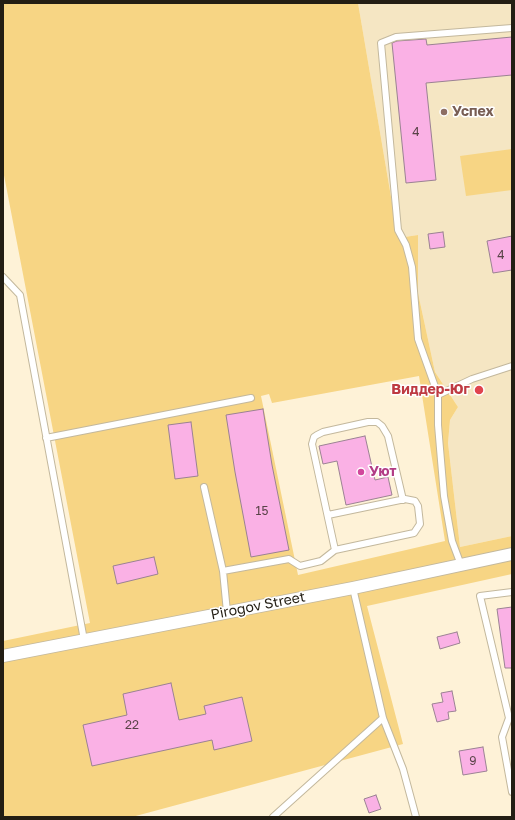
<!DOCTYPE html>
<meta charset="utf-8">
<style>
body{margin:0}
#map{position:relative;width:515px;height:820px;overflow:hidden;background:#fef2d7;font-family:"Golos Text",sans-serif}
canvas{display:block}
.frame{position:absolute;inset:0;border:4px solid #231e14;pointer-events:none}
</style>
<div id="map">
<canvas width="515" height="820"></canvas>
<div class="frame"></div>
</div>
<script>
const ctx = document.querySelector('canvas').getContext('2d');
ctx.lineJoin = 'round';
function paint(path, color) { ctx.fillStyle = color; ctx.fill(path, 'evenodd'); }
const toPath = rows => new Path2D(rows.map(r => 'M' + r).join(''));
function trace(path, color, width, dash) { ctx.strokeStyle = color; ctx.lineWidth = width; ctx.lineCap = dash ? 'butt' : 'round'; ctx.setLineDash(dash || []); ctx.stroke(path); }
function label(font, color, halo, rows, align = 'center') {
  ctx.font = font + ' "Golos Text",sans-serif'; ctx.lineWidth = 3; ctx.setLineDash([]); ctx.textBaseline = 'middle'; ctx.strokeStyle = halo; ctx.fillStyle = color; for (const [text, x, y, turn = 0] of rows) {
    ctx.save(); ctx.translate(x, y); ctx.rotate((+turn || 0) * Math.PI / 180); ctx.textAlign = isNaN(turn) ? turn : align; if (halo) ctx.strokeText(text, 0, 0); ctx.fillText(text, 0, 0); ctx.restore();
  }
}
paint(toPath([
 [358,3,512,3,512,536,460,547,448,443,450,420,458,407,435,372,418,293,418,235,398,238]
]), '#f5e6c3');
paint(toPath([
 [3,3,358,3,398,238,418,235,418,293,435,372,458,407,450,420,448,443,460,547,512,536,512,574,367,606,403,744,132,817,3,817,3,641,90,623,3,170],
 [419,376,445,541,298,575,261,396,269,394,272,403],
 [512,149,512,190,466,196,460,156]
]), '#f7d584');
const building = toPath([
 [512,37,512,75,426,83,436,180,406,183,392,43,397,41,426,39,427,45,512,37],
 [443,232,445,247,430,249,428,234,443,232],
 [512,236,512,270,493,273,487,241,512,236],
 [263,409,272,465,289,550,251,557,235,472,226,415,263,409],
 [191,422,198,476,175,479,168,425,191,422],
 [365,436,375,480,388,477,392,495,346,505,337,461,323,464,319,446,365,436],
 [154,557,158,574,117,584,113,566,154,557],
 [512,607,512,668,505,668,497,609,512,607],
 [457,632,460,643,440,649,437,637,457,632],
 [171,683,179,720,206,714,204,706,242,697,252,741,214,750,212,740,92,766,83,725,127,715,123,694,171,683],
 [452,691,456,711,448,712,449,719,437,722,432,704,443,702,441,693,452,691],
 [483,747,487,771,463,775,459,751,483,747],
 [376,795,381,809,369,813,364,799,376,795]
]);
paint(building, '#fab1e5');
trace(building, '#9b8293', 1);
const lane = toPath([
 [3,277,20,295,84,640],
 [438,395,472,379,512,366],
 [46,438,251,398],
 [204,487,223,571,227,612],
 [335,550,312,444,314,437,317,435,323,432,368,422,377,422,382,426,388,436,403,500],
 [461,565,452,541,444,496,438,425,438,395,418,339,412,267,406,245,398,230,381,43,396,37,512,28],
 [223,571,289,559,300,566,321,561,335,550,414,533,420,524,418,506,415,501,405,499,328,515],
 [353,588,383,718,403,769,416,817],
 [512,592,480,596,509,718,502,737,512,792],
 [273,817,383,718]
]);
const street = toPath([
 [3,656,353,588,512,554]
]);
trace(lane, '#c3b89d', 8);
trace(street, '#c3b89d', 14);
trace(lane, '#fff', 6);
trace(street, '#fff', 12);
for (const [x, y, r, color] of [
 [444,112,4,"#8d6e63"],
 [479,390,5,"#e0444e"],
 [361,472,4,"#d1479c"]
]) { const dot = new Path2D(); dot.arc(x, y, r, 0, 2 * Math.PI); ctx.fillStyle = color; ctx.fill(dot); trace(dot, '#fff', 1.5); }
label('12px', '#594348', null, [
 ["4",416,132],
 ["4",501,255],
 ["15",262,511],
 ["22",132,725],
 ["9",473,761]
]);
label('bold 14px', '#785e54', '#fff', [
 ["Успех",452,112]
], 'left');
label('bold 14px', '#be3a42', '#fff', [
 ["Виддер-Юг",470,390]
], 'right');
label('bold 14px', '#b23c85', '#fff', [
 ["Уют",369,472]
], 'left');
label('14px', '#231e14', '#fff', [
 ["Pirogov Street",258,606,-11]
]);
</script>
